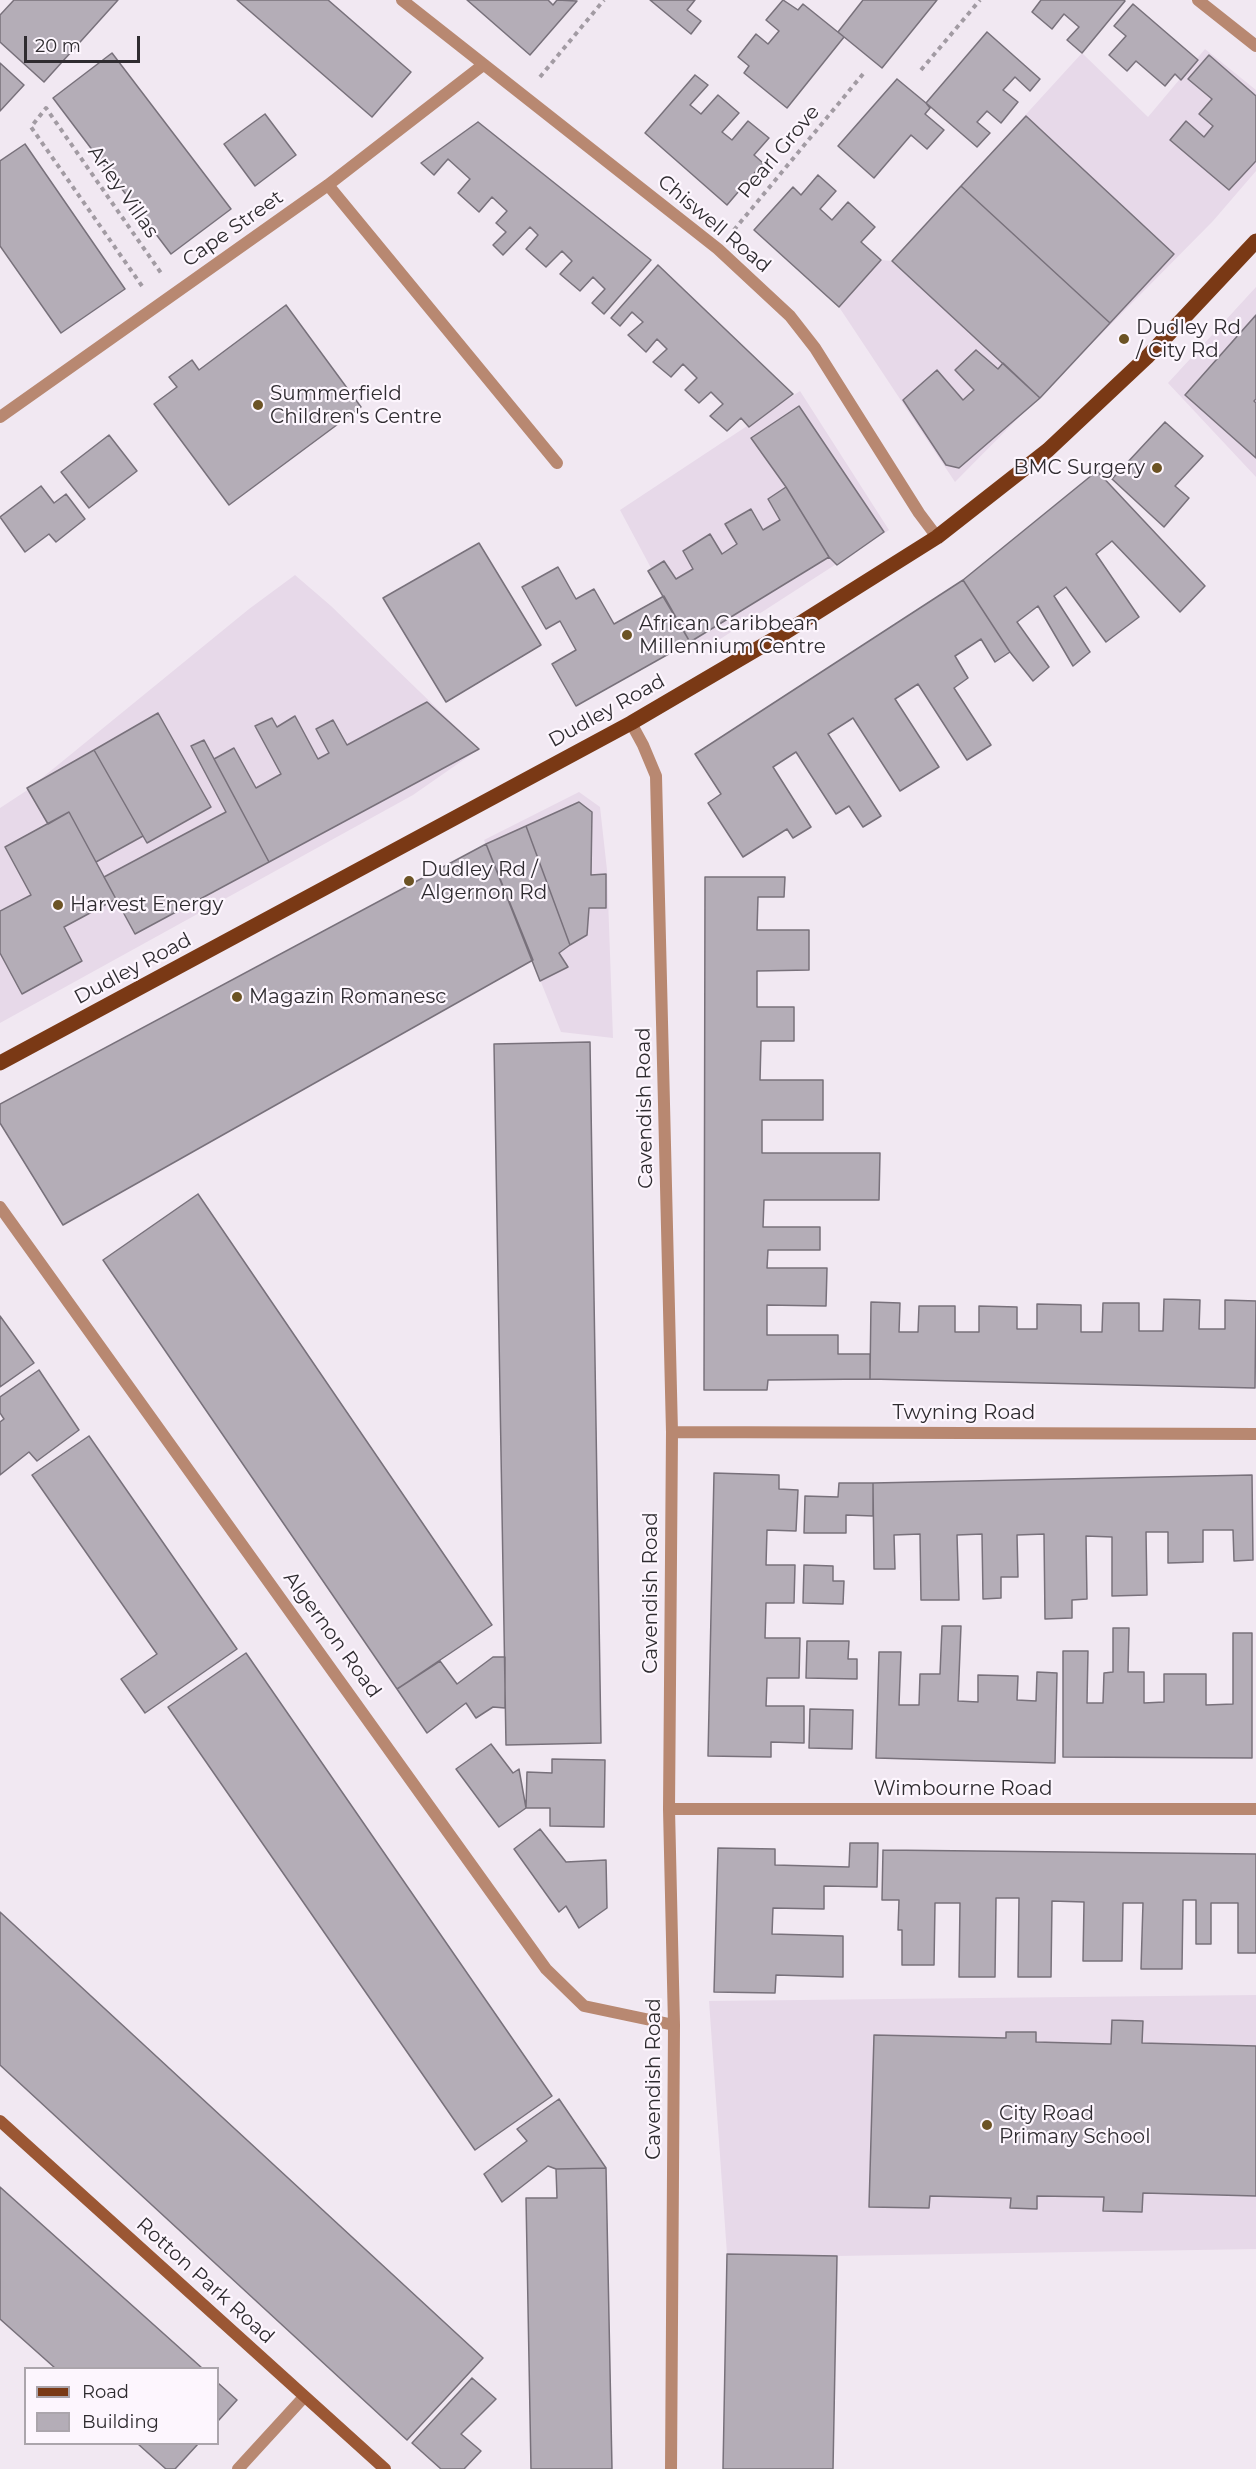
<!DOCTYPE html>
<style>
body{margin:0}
#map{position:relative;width:1256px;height:2469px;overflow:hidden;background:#f1e8f2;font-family:Montserrat,sans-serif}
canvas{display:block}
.legend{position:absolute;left:24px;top:2367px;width:195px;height:78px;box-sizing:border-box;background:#fdf6fe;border:2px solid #aba5ac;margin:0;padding:8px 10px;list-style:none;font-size:18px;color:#2f2c30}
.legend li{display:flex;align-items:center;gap:12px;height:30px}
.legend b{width:30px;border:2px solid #aba5ac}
.scale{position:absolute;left:24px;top:36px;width:116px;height:27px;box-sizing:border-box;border:3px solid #2f2c30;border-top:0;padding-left:8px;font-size:18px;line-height:21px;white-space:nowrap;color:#2f2c30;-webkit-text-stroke:4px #fdf6fe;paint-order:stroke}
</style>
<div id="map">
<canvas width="1256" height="2469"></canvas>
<ul class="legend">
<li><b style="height:8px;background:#7a3915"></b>Road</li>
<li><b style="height:16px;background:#b4adb7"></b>Building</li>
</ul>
<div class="scale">20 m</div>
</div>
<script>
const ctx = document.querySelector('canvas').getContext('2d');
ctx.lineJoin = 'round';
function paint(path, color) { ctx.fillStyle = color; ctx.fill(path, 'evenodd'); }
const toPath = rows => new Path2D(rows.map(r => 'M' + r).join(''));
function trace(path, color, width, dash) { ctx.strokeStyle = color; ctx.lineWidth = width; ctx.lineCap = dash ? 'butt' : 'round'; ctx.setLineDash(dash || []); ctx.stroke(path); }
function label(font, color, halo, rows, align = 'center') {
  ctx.font = font + ' Montserrat,sans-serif'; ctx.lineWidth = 4.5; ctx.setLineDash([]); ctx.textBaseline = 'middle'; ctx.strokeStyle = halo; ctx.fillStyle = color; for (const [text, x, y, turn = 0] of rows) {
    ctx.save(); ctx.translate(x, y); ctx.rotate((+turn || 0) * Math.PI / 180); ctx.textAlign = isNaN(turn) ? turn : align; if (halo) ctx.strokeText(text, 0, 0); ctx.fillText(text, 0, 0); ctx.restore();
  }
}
paint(toPath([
 [1205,49,1256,90,1256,171,1213,221,955,482,839,307,881,260,892,261,1082,53,1148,117],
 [1256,287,1256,477,1168,383],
 [800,391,889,530,697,654,620,510],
 [295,575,331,606,479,749,413,795,0,1023,0,808,26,791,249,609],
 [579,792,600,807,607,870,613,1038,561,1032,484,840],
 [1256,1995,1256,2249,837,2256,727,2254,709,2001]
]), '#e7d9e9');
const building = toPath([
 [14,0,118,0,44,82,0,42,0,15,14,0],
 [237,0,328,0,411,72,372,117,237,0],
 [467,0,548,0,553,5,557,0,577,1,530,55,467,0],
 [650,0,695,0,687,10,701,21,691,34,650,0],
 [783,0,798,10,803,4,844,37,787,108,744,73,749,66,738,57,756,34,768,44,779,31,766,20,783,0],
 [863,0,937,0,882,68,838,32,863,0],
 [1041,0,1124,0,1125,1,1082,53,1067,40,1079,27,1064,14,1052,29,1032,12,1041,0],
 [1133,4,1198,60,1181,80,1175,74,1165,86,1136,61,1127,71,1109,55,1126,36,1114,26,1133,4],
 [987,32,1040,79,1030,91,1015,77,1003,90,1018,102,1001,123,987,111,977,122,990,133,977,147,926,103,987,32],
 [112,53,231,209,171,254,53,98,112,53],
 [1209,55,1256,96,1256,161,1229,190,1170,140,1186,121,1204,137,1213,126,1199,114,1212,99,1188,79,1209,55],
 [0,63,24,85,0,111,0,63],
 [695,75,708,85,690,105,701,114,718,95,739,113,722,132,732,140,748,121,769,138,754,155,763,163,727,205,645,133,695,75],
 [897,79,926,103,930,108,925,114,944,130,927,149,911,135,874,178,838,146,897,79],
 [265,114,296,155,255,186,224,144,265,114],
 [1026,116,1174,254,1110,323,961,186,1026,116],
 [478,122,651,260,604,314,592,303,605,289,593,277,580,291,560,274,572,261,562,251,546,267,526,249,538,235,530,227,503,255,493,245,506,232,496,223,507,211,492,197,479,212,458,193,470,179,448,159,434,175,421,163,478,122],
 [25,144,125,289,61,333,0,246,0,161,25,144],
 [818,175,836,191,820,209,832,220,848,202,875,227,861,242,881,260,839,307,754,230,793,187,801,195,818,175],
 [961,186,1110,323,1040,398,892,261,961,186],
 [658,265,793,394,749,427,741,418,727,431,710,416,723,404,711,392,699,403,685,390,697,378,683,364,671,377,653,362,667,349,657,339,646,352,628,335,643,322,632,312,620,326,611,318,658,265],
 [286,305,361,407,229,505,154,404,177,387,169,377,192,360,199,370,286,305],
 [1256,315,1256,399,1254,401,1256,403,1256,458,1185,395,1256,315],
 [976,350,998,369,1003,363,1040,398,959,468,946,465,903,400,937,370,963,400,974,390,955,370,976,350],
 [799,406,884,532,837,565,829,557,786,487,751,438,799,406],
 [1165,422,1203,456,1175,486,1189,498,1164,527,1112,479,1165,422],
 [109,435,137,471,89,508,61,472,109,435],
 [1097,471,1205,586,1180,612,1112,541,1096,554,1139,617,1106,642,1066,587,1054,596,1090,652,1073,666,1038,606,1017,622,1049,667,1033,681,1010,652,963,580,1097,471],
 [41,486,54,503,66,494,85,519,56,542,49,534,25,552,0,517,41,486],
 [786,487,829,557,690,642,648,571,664,561,676,579,693,569,683,551,710,534,722,554,737,544,725,524,751,509,763,530,780,520,768,499,786,487],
 [479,543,541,645,446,702,383,598,479,543],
 [558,567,576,599,594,589,614,624,664,596,690,642,576,706,552,664,576,650,560,621,546,629,522,587,558,567],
 [963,580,1010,652,995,662,981,639,955,656,968,678,954,688,991,745,967,760,918,684,895,699,939,767,900,791,853,718,828,734,881,816,863,827,849,806,836,814,796,752,773,767,811,827,793,838,787,829,743,857,708,803,721,794,695,754,963,580],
 [427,702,479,749,269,862,214,759,234,748,256,788,281,774,255,726,272,718,277,727,295,716,318,759,329,753,316,729,333,720,347,745,427,702],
 [158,713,211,807,147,843,94,750,158,713],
 [204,740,269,862,135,934,104,877,226,812,191,746,204,740],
 [94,750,143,836,96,862,69,812,48,824,27,788,94,750],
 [579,802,592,812,591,875,606,874,606,908,589,908,587,935,570,945,526,826,579,802],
 [69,812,116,899,64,927,82,961,22,994,0,953,0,911,31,895,5,847,69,812],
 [526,826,570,945,559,953,568,967,540,981,486,844,526,826],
 [486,844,533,960,63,1225,0,1123,0,1104,486,844],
 [705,877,785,877,784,897,758,897,757,930,809,930,809,970,757,971,757,1007,794,1007,794,1041,761,1041,760,1080,823,1080,823,1120,762,1120,762,1153,880,1153,879,1200,764,1200,763,1227,820,1227,820,1250,768,1250,767,1268,827,1268,826,1306,767,1305,767,1335,838,1335,838,1354,870,1354,870,1379,768,1380,767,1390,704,1390,705,877],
 [590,1042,601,1743,506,1745,494,1044,590,1042],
 [198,1194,492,1625,397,1689,103,1260,198,1194],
 [1164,1299,1200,1300,1199,1329,1225,1329,1225,1300,1256,1301,1255,1388,870,1379,871,1302,900,1303,899,1332,918,1332,919,1306,955,1306,955,1332,979,1332,979,1306,1017,1307,1017,1329,1037,1329,1037,1304,1081,1305,1081,1332,1102,1332,1103,1303,1139,1303,1139,1331,1163,1331,1164,1299],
 [0,1316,34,1363,0,1387,0,1316],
 [39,1370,79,1430,37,1461,29,1452,0,1475,0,1422,4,1419,0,1413,0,1397,39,1370],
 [89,1436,237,1649,145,1713,121,1679,157,1654,32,1475,89,1436],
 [714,1473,779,1475,779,1489,798,1490,796,1531,767,1530,766,1565,795,1565,794,1603,766,1603,765,1638,800,1638,799,1678,767,1678,766,1706,804,1706,804,1743,771,1742,771,1757,708,1756,714,1473],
 [1252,1475,1253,1560,1234,1561,1233,1530,1203,1530,1203,1562,1168,1563,1168,1532,1146,1532,1147,1595,1112,1596,1112,1537,1086,1536,1087,1599,1072,1600,1072,1618,1045,1619,1044,1534,1017,1535,1018,1577,1001,1577,1001,1598,983,1599,982,1534,957,1535,959,1600,921,1600,920,1534,894,1535,895,1569,874,1569,873,1483,1252,1475],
 [839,1483,873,1483,873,1516,846,1515,846,1533,804,1533,805,1496,838,1497,839,1483],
 [804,1565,833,1566,833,1581,844,1581,843,1604,803,1603,804,1565],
 [942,1626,961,1626,958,1701,978,1702,978,1675,1018,1676,1017,1700,1036,1701,1037,1672,1057,1673,1055,1763,876,1758,879,1652,901,1652,899,1705,919,1705,920,1674,940,1674,942,1626],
 [1113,1628,1129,1628,1128,1672,1144,1672,1144,1703,1164,1702,1164,1674,1206,1674,1206,1705,1233,1704,1233,1633,1252,1633,1252,1758,1063,1757,1063,1651,1088,1651,1087,1703,1103,1703,1104,1673,1113,1672,1113,1628],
 [807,1641,849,1641,848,1659,857,1659,857,1679,806,1678,807,1641],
 [246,1653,552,2096,475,2150,168,1707,246,1653],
 [493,1657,505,1657,505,1708,493,1707,476,1718,466,1703,427,1733,397,1689,440,1661,457,1684,493,1657],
 [810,1709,853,1710,852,1749,809,1748,810,1709],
 [491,1744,513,1773,519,1769,526,1808,499,1827,456,1769,491,1744],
 [552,1759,605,1760,604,1827,550,1826,550,1808,526,1808,527,1772,552,1773,552,1759],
 [540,1829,566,1862,606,1860,607,1908,579,1928,566,1906,559,1912,514,1849,540,1829],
 [850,1843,878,1843,877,1887,824,1886,824,1909,773,1908,772,1934,843,1936,843,1977,776,1975,775,1993,714,1992,718,1848,775,1849,775,1865,849,1867,850,1843],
 [883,1850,1256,1854,1256,1953,1238,1953,1238,1903,1211,1903,1211,1944,1196,1944,1196,1900,1183,1900,1182,1969,1141,1969,1143,1903,1123,1903,1122,1961,1083,1961,1084,1902,1052,1901,1051,1977,1018,1977,1019,1898,996,1898,995,1977,959,1977,960,1903,935,1903,934,1965,902,1965,902,1930,898,1930,899,1900,882,1900,883,1850],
 [0,1912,483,2358,407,2440,0,2065,0,1912],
 [1112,2020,1143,2021,1142,2043,1256,2046,1256,2196,1143,2193,1142,2212,1103,2211,1104,2197,1037,2196,1037,2209,1010,2208,1011,2198,930,2196,929,2208,869,2207,874,2035,1006,2038,1006,2032,1036,2032,1036,2042,1111,2044,1112,2020],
 [559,2099,606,2168,556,2169,548,2166,502,2202,484,2174,527,2141,517,2129,559,2099],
 [606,2168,612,2469,531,2469,526,2198,557,2198,556,2169,606,2168],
 [0,2187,202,2368,55,2368,0,2319,0,2187],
 [727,2254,837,2256,833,2469,723,2469,727,2254],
 [472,2378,496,2399,461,2434,481,2451,464,2469,441,2469,412,2443,472,2378],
 [218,2383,237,2400,218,2421,218,2383],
 [138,2444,198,2444,175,2469,166,2469,138,2444]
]);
paint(building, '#b4adb7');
trace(building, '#78717b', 1.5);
trace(toPath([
 [921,70,980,0],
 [540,77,604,0],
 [734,230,863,74],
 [142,286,31,127,46,108,161,273]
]), '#a29ba3', 4, [4.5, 4.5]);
trace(toPath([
 [402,0,718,249,790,316,815,348,919,513,937,537],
 [1198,0,1256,46],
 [328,185,557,463],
 [0,417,328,185,483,65],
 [631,723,643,745,656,776,672,1432,669,1809,674,2025,671,2469],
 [0,1207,546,1969,584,2006,674,2025],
 [672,1432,1256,1434],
 [669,1809,1256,1809],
 [238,2469,304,2397]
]), '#b88871', 12);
trace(toPath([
 [0,2121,385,2469]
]), '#9b5734', 12);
trace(toPath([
 [0,1063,631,723,786,632,937,537,1048,450,1147,357,1256,241]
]), '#7a3915', 15);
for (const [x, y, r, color] of [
 [1124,339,6,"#6c5324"],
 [258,405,6,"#6c5324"],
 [1157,468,6,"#6c5324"],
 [627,635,6,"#6c5324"],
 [409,881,6,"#6c5324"],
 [58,905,6,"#6c5324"],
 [237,997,6,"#6c5324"],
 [987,2125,6,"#6c5324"]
]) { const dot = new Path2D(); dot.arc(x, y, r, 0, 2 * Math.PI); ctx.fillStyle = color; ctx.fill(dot); trace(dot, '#fdf6fe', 2); }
label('20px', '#2f2c30', '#fdf6fe', [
 ["Pearl Grove",779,152,-50],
 ["Arley Villas",123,192,55],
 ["Chiswell Road",714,224,40],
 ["Cape Street",233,229,-35],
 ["Dudley Road",607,711,-29],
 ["Dudley Road",133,969,-28],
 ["Cavendish Road",645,1108,-91],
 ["Twyning Road",964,1413],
 ["Cavendish Road",651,1593,-90],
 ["Algernon Road",332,1635,54],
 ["Wimbourne Road",963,1789],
 ["Cavendish Road",654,2079,-90],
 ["Rotton Park Road",205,2281,42]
]);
label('20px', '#2f2c30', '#fdf6fe', [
 ["Dudley Rd",1136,328],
 ["/ City Rd",1136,351],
 ["Summerfield",270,394],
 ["Children's Centre",270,417],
 ["BMC Surgery",1145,468,"right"],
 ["African Caribbean",639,624],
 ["Millennium Centre",639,647],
 ["Dudley Rd /",421,870],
 ["Algernon Rd",421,893],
 ["Harvest Energy",70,905],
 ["Magazin Romanesc",249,997],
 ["City Road",999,2114],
 ["Primary School",999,2137]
], 'left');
</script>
